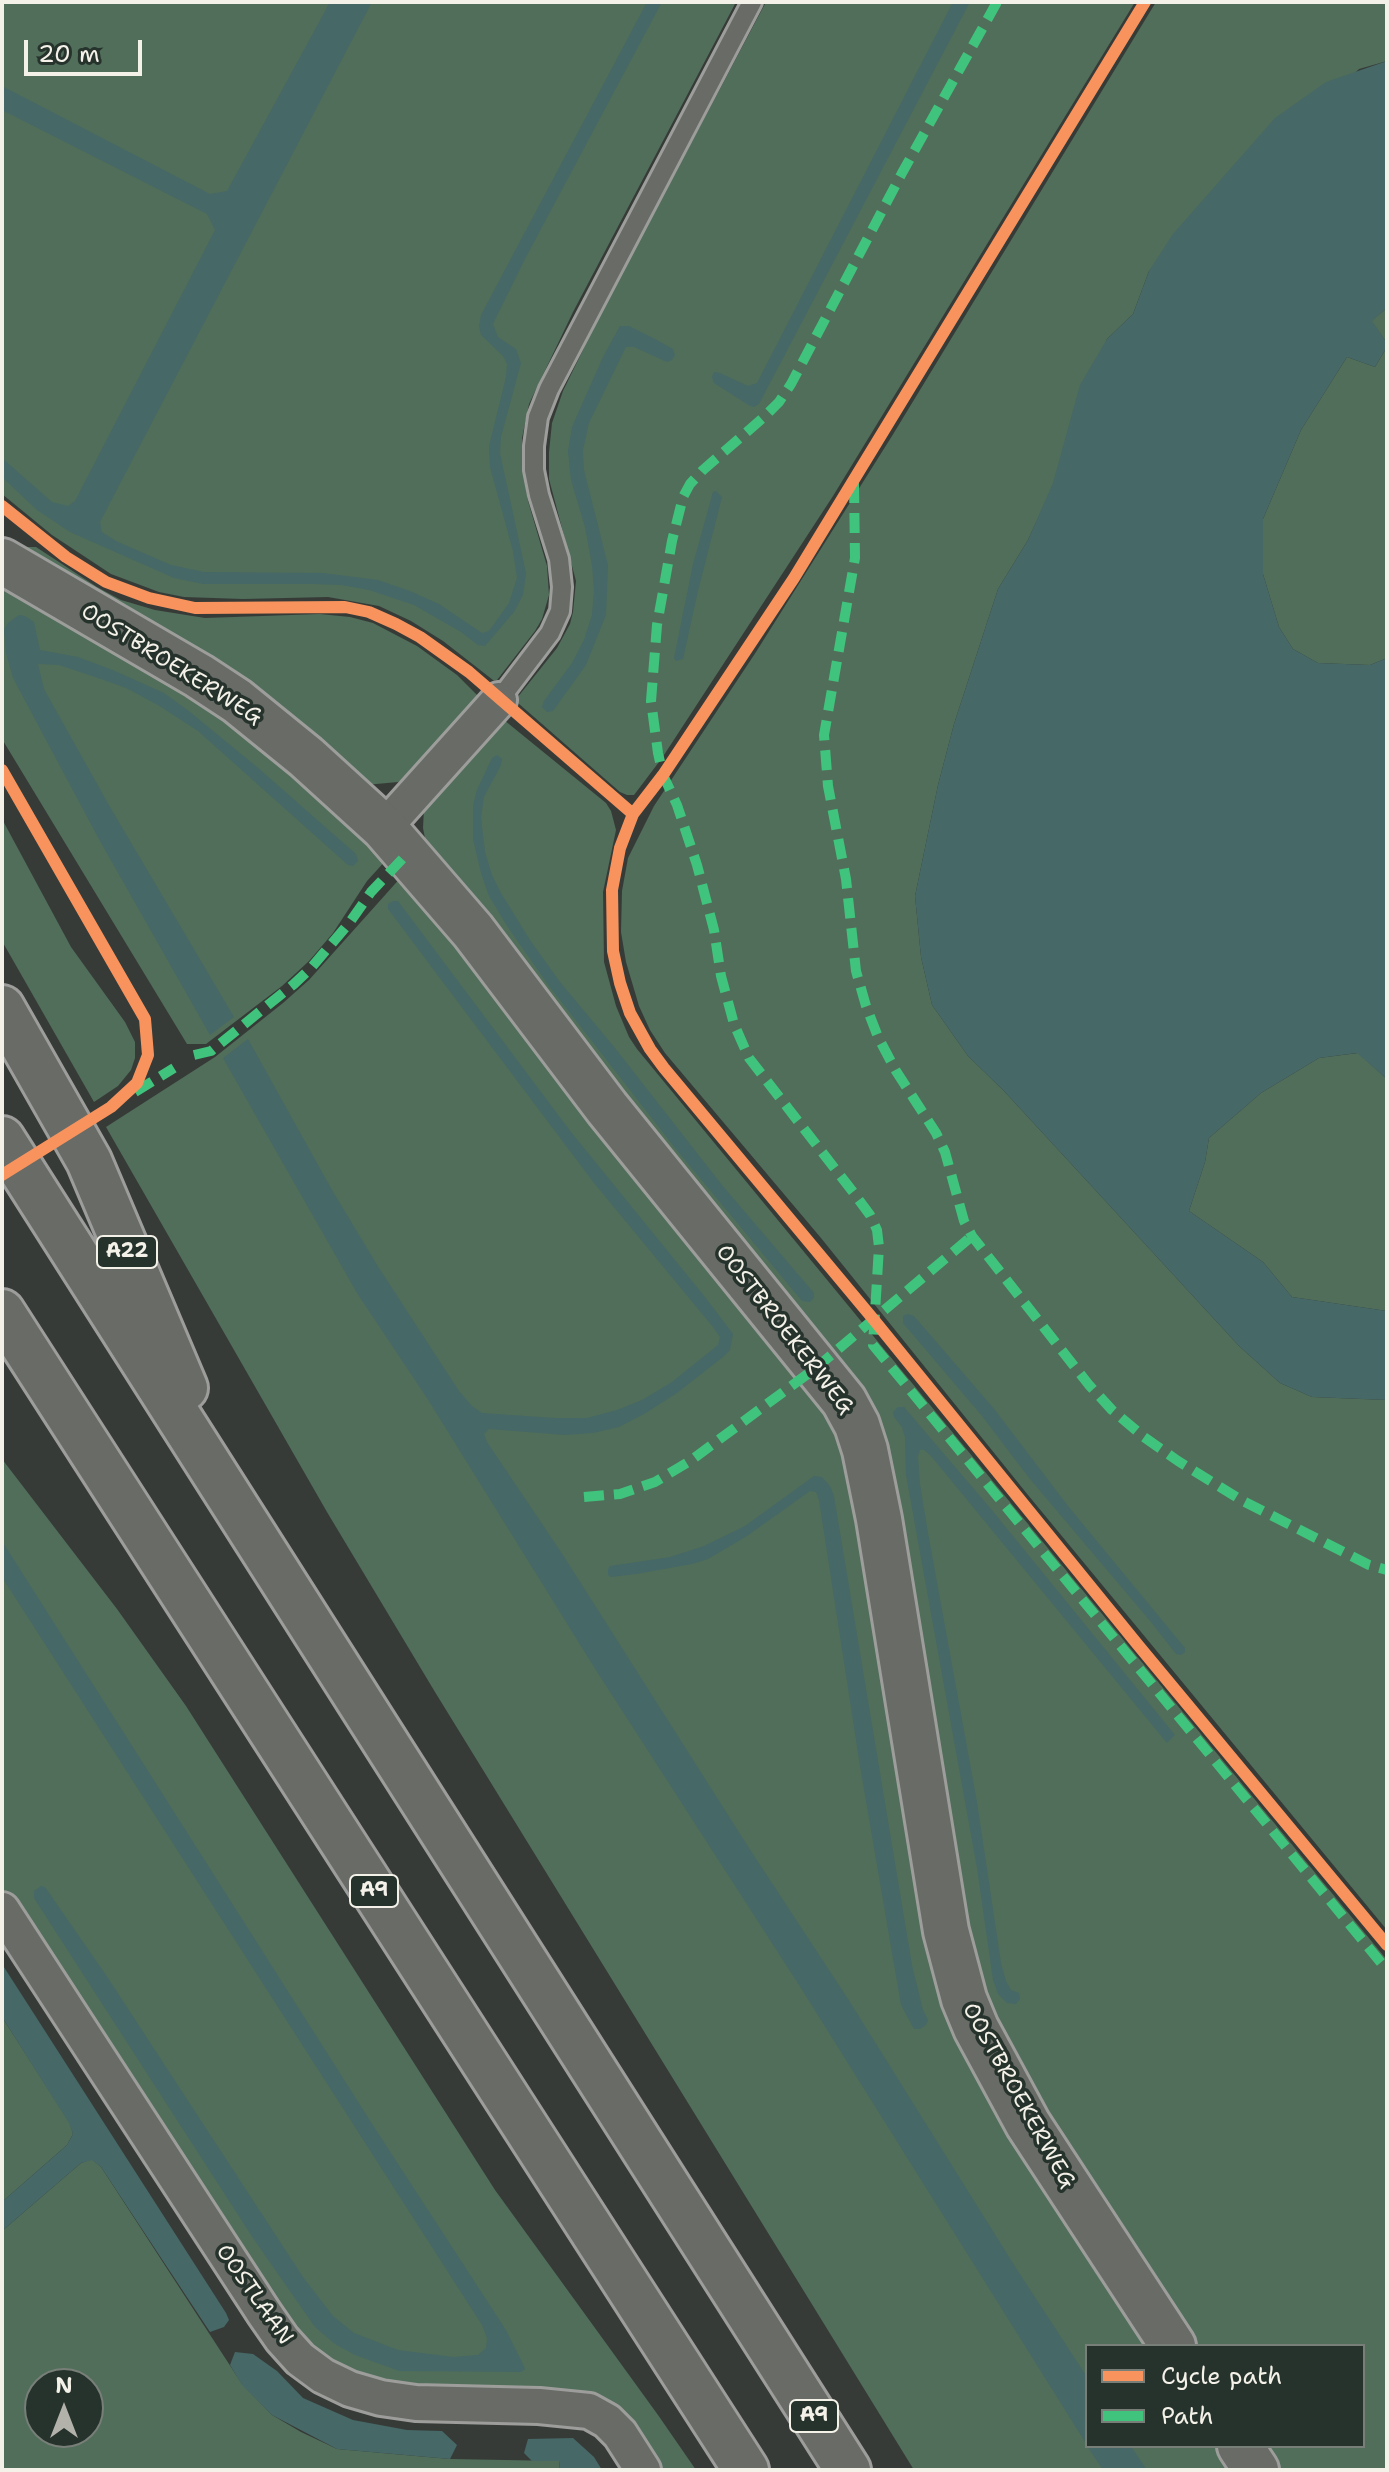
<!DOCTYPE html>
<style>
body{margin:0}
#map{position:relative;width:1389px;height:2472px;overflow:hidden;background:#373b38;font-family:"Shantell Sans",sans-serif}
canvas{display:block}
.frame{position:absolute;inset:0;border:4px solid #f4f1e8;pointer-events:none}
.legend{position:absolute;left:1085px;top:2344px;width:280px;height:104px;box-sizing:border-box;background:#26332d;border:2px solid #787f78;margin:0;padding:10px 14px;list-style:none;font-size:24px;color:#f4f1e8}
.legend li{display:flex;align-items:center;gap:16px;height:40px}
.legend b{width:40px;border:2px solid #787f78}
.north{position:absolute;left:24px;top:2368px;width:80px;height:80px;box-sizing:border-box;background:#26332d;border:2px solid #787f78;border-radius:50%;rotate:0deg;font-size:22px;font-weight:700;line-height:32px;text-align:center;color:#f4f1e8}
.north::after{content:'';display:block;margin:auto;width:28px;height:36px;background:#b2b1aa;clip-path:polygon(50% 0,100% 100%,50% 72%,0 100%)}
.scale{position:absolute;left:24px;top:40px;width:118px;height:36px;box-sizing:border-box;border:4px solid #f4f1e8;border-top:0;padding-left:10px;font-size:24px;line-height:28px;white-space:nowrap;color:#f4f1e8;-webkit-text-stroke:6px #26332d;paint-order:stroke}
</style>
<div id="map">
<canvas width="1389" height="2472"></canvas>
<div class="frame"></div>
<ul class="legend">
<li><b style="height:10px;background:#f8935d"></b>Cycle path</li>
<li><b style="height:10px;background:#40c37c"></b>Path</li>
</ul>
<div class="north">N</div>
<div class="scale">20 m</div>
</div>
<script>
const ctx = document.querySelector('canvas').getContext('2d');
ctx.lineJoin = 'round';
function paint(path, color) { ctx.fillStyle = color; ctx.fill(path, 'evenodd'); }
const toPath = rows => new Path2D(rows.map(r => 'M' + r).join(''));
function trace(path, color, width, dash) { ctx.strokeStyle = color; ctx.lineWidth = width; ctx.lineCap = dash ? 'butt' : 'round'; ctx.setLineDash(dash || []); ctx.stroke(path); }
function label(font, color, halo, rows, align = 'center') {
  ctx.font = font + ' "Shantell Sans",sans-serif'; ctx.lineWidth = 7; ctx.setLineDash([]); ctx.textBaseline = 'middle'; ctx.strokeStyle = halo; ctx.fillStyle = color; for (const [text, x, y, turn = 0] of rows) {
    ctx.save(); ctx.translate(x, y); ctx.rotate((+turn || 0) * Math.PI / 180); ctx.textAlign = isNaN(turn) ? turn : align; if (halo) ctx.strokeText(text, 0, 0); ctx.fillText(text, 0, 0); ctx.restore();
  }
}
paint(toPath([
 [2,2,736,2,573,312,529,404,522,438,523,468,528,501,547,566,549,595,542,619,535,631,497,680,493,680,443,641,411,621,379,606,328,597,243,599,184,597,159,592,111,574,52,535,2,494],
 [766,2,1135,2,833,496,662,758,634,795,627,795,620,792,518,703,517,698,557,648,570,624,573,612,576,581,549,479,549,452,552,423,563,391,600,315],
 [1156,2,1387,2,1387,61,1359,69,1149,271,1133,314,1107,339,1066,443,1054,483,1028,540,998,589,954,724,938,785,915,896,921,957,932,1005,968,1056,1004,1091,1239,1346,1280,1383,1312,1397,1387,1400,1387,1930,1028,1495,821,1238,665,1053,650,1030,639,1006,626,962,621,932,622,891,628,858,654,806,756,652,892,436],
 [1387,308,1387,343,1371,321],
 [1387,347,1387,658,1370,665,1318,663,1293,649,1279,627,1263,574,1263,519,1301,430,1347,357,1375,367],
 [28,547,36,547,97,587,121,600,155,610,205,618,320,614,350,617,373,623,417,646,457,675,479,697,408,778,398,782,365,785,23,551],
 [2,581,226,712,387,859,367,881,333,933,309,961,282,986,206,1044,187,1044,2,739],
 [499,720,504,720,606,803,611,811,616,830,603,892,604,962,616,1006,629,1037,637,1049,1387,1960,1387,2470,1274,2470,1258,2446,1363,2446,1363,2346,1191,2346,1060,2148,972,1978,885,1478,434,860,426,843,423,828,424,809],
 [2,819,71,947,125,1022,135,1042,135,1058,131,1070,118,1086,94,1102,2,941],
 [403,875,840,1425,936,1946,1157,2346,1087,2346,1087,2446,1224,2446,1240,2470,914,2470,435,1692,327,1512,106,1127,215,1057,283,1003,309,980],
 [1358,1053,1387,1079,1387,1311,1292,1297,1263,1262,1189,1211,1205,1162,1209,1138,1261,1093,1319,1058],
 [2,1459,117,1609,186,1706,495,2190,658,2415,696,2470,655,2470,623,2419,391,2387,334,2368,297,2335,2,1887],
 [2,2017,70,2123,73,2134,67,2145,2,2202],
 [92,2159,101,2167,242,2384,272,2415,301,2432,337,2449,450,2459,559,2461,560,2470,2,2470,2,2231,81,2163],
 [40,2384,88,2384,88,2432,40,2432]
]), '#516e5a');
paint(toPath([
 [330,2,372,2,100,522,102,532,116,541,171,565,204,572,323,573,378,580,410,591,439,604,482,633,489,631,509,603,517,578,513,551,490,467,489,446,506,377,507,364,503,356,481,335,479,326,481,315,647,2,662,2,525,259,493,324,498,337,516,349,521,363,501,437,500,453,526,573,523,595,514,612,485,646,478,645,461,632,414,605,369,590,341,585,312,584,203,584,174,578,70,532,37,510,2,477,2,458,52,502,68,506,75,501,215,230,207,214,2,110,2,86,210,194,227,191],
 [953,2,970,2,759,404,754,407,750,406,714,383,712,377,714,372,720,373,748,386,757,383],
 [1387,61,1387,308,1372,321,1387,343,1387,347,1375,367,1347,357,1301,430,1263,519,1263,574,1279,627,1293,649,1318,663,1370,665,1387,658,1387,1079,1357,1053,1319,1058,1261,1093,1209,1138,1205,1162,1189,1211,1263,1262,1292,1297,1387,1311,1387,1400,1312,1397,1280,1383,1239,1346,1004,1091,968,1056,932,1005,921,957,915,896,938,785,954,724,998,589,1028,540,1053,483,1080,385,1107,339,1133,314,1149,271,1173,234,1275,118,1326,82],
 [620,326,629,326,653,338,673,349,675,355,672,360,667,362,634,347,626,347,589,423,583,450,584,470,608,565,606,615,586,665,553,711,547,712,542,707,544,701,572,663,584,640,592,615,594,590,592,565,585,527,571,480,568,451,572,427,603,357],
 [716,491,722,497,698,591,683,659,676,661,674,658,693,564,713,492],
 [19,615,25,616,34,622,40,650,78,657,115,671,164,693,190,712,257,767,356,854,358,861,353,866,348,865,198,731,158,705,126,688,101,679,59,665,38,664,44,689,110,807,234,1017,210,1035,100,841,13,678,6,653,4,630,8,623],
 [497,755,502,759,501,765,484,797,481,817,485,852,492,875,501,893,530,940,560,982,615,1048,722,1185,814,1293,814,1298,810,1302,802,1301,675,1148,549,986,507,926,489,896,481,873,473,839,473,805,477,790,492,758],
 [393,901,398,901,410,917,571,1132,705,1297,733,1334,730,1350,723,1357,677,1393,644,1414,619,1427,593,1433,565,1435,489,1429,484,1434,487,1442,563,1555,749,1848,850,2002,1016,2268,1087,2377,1087,2445,799,1985,594,1667,427,1398,357,1293,223,1058,248,1039,332,1190,379,1268,459,1391,472,1406,482,1413,555,1418,587,1418,617,1410,642,1400,672,1382,718,1345,720,1337,713,1327,594,1183,388,909,388,904],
 [908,1314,914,1316,995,1410,1068,1506,1185,1648,1185,1652,1181,1655,1176,1654,1151,1622,1030,1479,982,1416,903,1323,903,1316],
 [898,1407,904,1407,991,1509,1175,1735,1167,1743,931,1456,924,1450,920,1450,918,1456,920,1484,928,1533,977,1802,1001,1963,1006,1981,1011,1990,1019,1993,1020,1999,1016,2004,1007,2003,998,1994,993,1980,977,1868,906,1475,905,1437,902,1427,894,1417,893,1412],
 [814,1476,822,1477,830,1486,834,1496,912,1965,923,2010,928,2020,926,2025,920,2029,914,2029,901,2005,860,1766,819,1500,816,1492,810,1491,747,1536,708,1559,692,1564,636,1574,611,1577,608,1575,608,1569,610,1566,670,1557,704,1546,745,1526],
 [2,1541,376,2130,506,2330,523,2364,525,2369,521,2372,399,2371,355,2355,335,2344,315,2327,253,2238,34,1898,34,1891,41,1886,45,1887,106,1975,303,2277,333,2316,354,2333,398,2350,453,2357,478,2355,486,2348,487,2338,482,2325,2,1577],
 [2,1964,226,2313,229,2320,224,2327,210,2332,101,2167,92,2160,81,2163,2,2231,2,2202,67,2145,73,2134,69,2123,2,2017],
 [235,2352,253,2354,277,2371,303,2398,353,2420,407,2430,442,2431,457,2445,450,2459,337,2449,272,2415,242,2385,230,2365],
 [573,2438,594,2457,602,2470,560,2470,559,2461,532,2461,524,2453,528,2439],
 [1087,2446,1131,2446,1147,2470,1103,2470]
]), '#466866');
const lane = toPath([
 [499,700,550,633,560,611,562,587,559,559,539,495,534,470,534,446,538,417,549,389,752,2]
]);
const street = toPath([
 [384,828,499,700],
 [2,1910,264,2313,282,2339,300,2359,323,2376,350,2389,381,2398,416,2403,539,2406,589,2411,607,2421,620,2434,643,2470]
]);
const secondary = toPath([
 [2,561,199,676,237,701,306,757,384,828,473,931,607,1108,844,1401,857,1425,865,1450,879,1519,946,1931,964,1999,976,2028,1028,2124,1173,2346],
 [1240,2446,1256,2470]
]);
const highway = toPath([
 [2,1008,89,1161,185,1388],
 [2,1139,848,2470],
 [2,1312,746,2470]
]);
trace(lane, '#9d9e9b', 24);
trace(street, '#9d9e9b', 40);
trace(secondary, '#9d9e9b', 50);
trace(highway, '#9d9e9b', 50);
trace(lane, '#686b66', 18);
trace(street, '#686b66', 34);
trace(secondary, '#686b66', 44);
trace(highway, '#686b66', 44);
trace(toPath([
 [997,2,902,173,791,384,779,402,764,417,703,470,690,484,683,497,672,541,657,625,651,701,658,753,663,775,677,805,697,865,714,930,721,976,734,1024,749,1058,853,1192,870,1215,877,1230,879,1247,873,1345,1387,1970],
 [854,483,855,558,824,735,828,786,846,879,856,971,866,1006,878,1037,896,1071,936,1133,945,1152,964,1221,972,1236,1089,1385,1112,1410,1144,1437,1178,1461,1243,1501,1369,1565,1387,1570],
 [194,1055,211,1051,294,984,311,968,350,922,371,892,407,854],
 [135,1092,174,1068],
 [584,1497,620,1494,655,1482,690,1461,817,1367,972,1236]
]), '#40c37c', 10, [20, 10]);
trace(toPath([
 [1145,2,794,578,663,775,633,814,620,848,612,890,613,951,620,983,630,1013,650,1049,664,1068,874,1320,1138,1645,1387,1945],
 [2,506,66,557,106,582,149,598,195,608,345,607,369,612,396,624,420,637,469,672,633,814],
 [2,770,145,1019,148,1055,137,1083,111,1107,2,1175]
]), '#f8935d', 12);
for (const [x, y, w] of [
 [127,1252,60],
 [374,1891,48],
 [814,2416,48]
]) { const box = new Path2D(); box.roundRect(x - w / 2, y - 16, w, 32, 6); ctx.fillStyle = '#26332d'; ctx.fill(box); trace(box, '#f4f1e8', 2); }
label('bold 20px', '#f4f1e8', null, [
 ["A22",127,1252],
 ["A9",374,1891],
 ["A9",814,2416]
]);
label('22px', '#f4f1e8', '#26332d', [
 ["OOSTBROEKERWEG",171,665,32],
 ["OOSTBROEKERWEG",784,1330,52],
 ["OOSTBROEKERWEG",1018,2096,61],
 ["OOSTLAAN",254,2295,55]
]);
</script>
